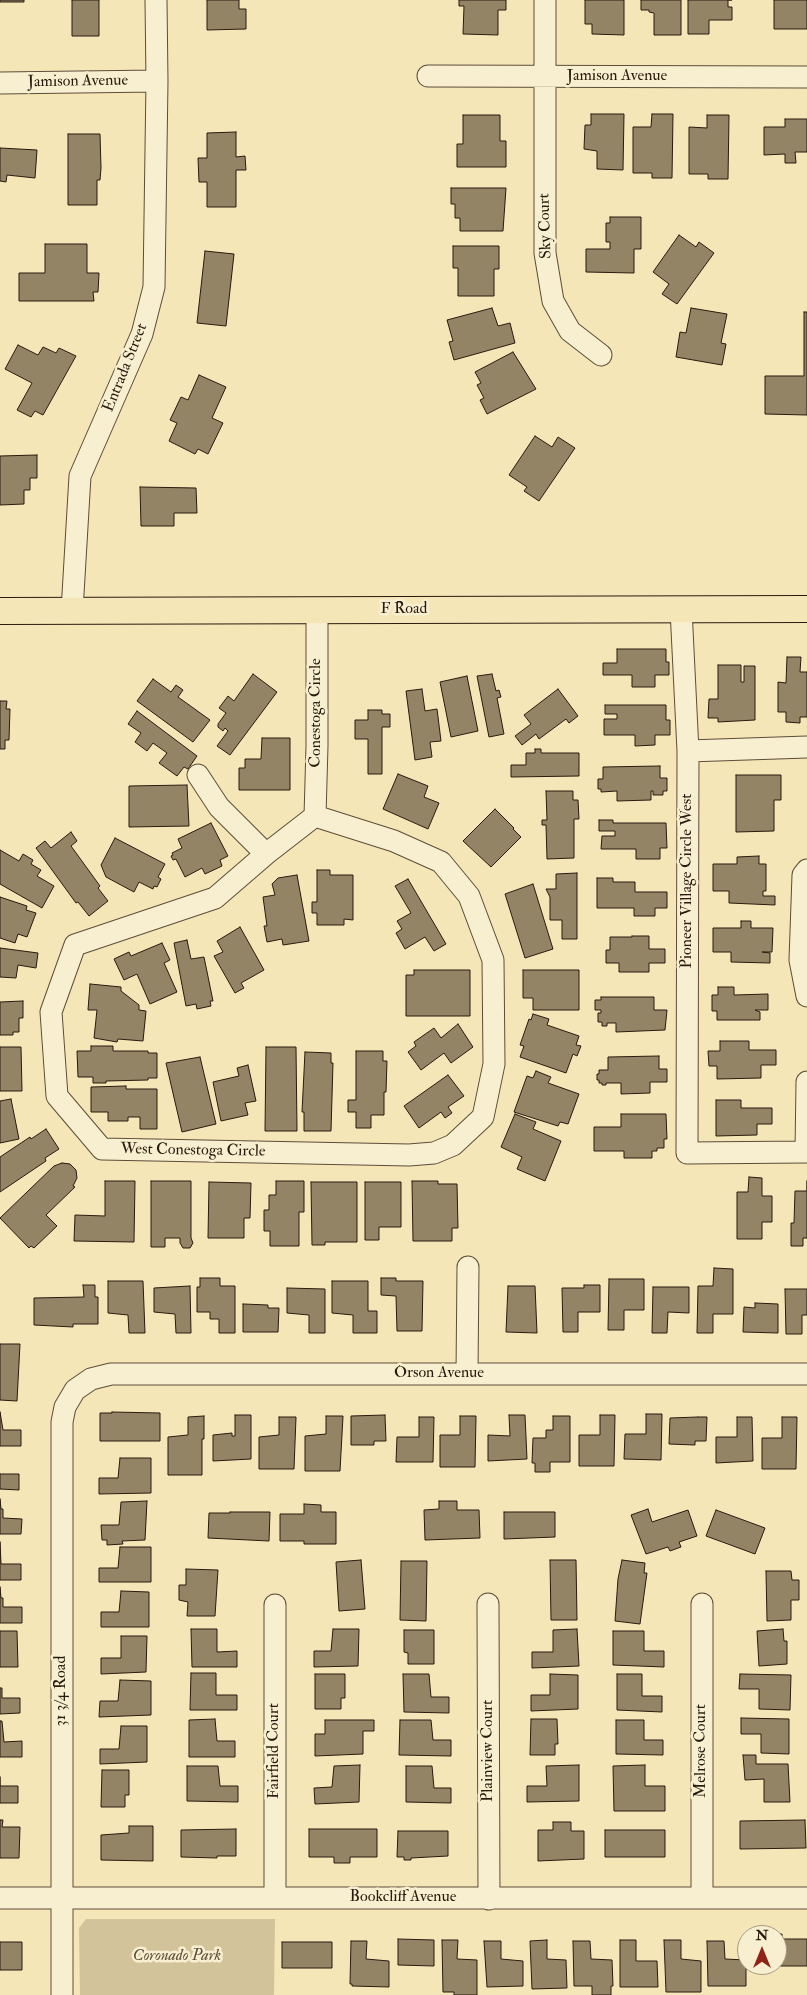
<!DOCTYPE html>
<style>
body{margin:0}
#map{position:relative;width:807px;height:1995px;overflow:hidden;background:#f5e6b7;font-family:"IM FELL Double Pica",serif}
canvas{display:block}
.north{position:absolute;left:737px;top:1925px;width:50px;height:50px;box-sizing:border-box;background:#f8efd0;border:1px solid #a59a82;border-radius:50%;rotate:0deg;font-size:14px;font-weight:700;line-height:20px;text-align:center;color:#291a0e}
.north::after{content:'';display:block;margin:auto;width:18px;height:22px;background:#8f2418;clip-path:polygon(50% 0,100% 100%,50% 72%,0 100%)}
</style>
<div id="map">
<canvas width="807" height="1995"></canvas>
<div class="north">N</div>
</div>
<script>
const ctx = document.querySelector('canvas').getContext('2d');
ctx.lineJoin = 'round';
function paint(path, color) { ctx.fillStyle = color; ctx.fill(path, 'evenodd'); }
const toPath = rows => new Path2D(rows.map(r => 'M' + r).join(''));
function trace(path, color, width, dash) { ctx.strokeStyle = color; ctx.lineWidth = width; ctx.lineCap = dash ? 'butt' : 'round'; ctx.setLineDash(dash || []); ctx.stroke(path); }
function label(font, color, halo, rows, align = 'center') {
  ctx.font = font + ' "IM FELL Double Pica",serif'; ctx.lineWidth = 5; ctx.setLineDash([]); ctx.textBaseline = 'middle'; ctx.strokeStyle = halo; ctx.fillStyle = color; for (const [text, x, y, turn = 0] of rows) {
    ctx.save(); ctx.translate(x, y); ctx.rotate((+turn || 0) * Math.PI / 180); ctx.textAlign = isNaN(turn) ? turn : align; if (halo) ctx.strokeText(text, 0, 0); ctx.fillText(text, 0, 0); ctx.restore();
  }
}
paint(toPath([
 [86,1919,275,1919,274,1995,80,1995,79,1928]
]), '#d2c39a');
const building = toPath([
 [0,0,24,0,24,2,0,2,0,0],
 [72,0,99,0,99,36,72,36,72,0],
 [207,0,239,0,239,9,246,9,246,29,207,30,207,0],
 [459,0,506,0,506,10,498,10,498,35,463,34,464,6,459,6,459,0],
 [585,0,624,0,624,35,592,34,592,24,585,24,585,0],
 [641,0,681,0,681,35,654,35,654,13,649,12,649,10,641,10,641,0],
 [688,0,732,0,728,0,728,7,732,7,732,20,709,20,709,34,688,34,688,0],
 [774,0,807,0,807,29,774,29,774,0],
 [591,114,624,114,623,170,597,169,597,151,584,149,585,125,591,125,591,114],
 [652,114,673,114,672,178,652,178,652,173,633,173,633,127,651,127,652,114],
 [463,115,500,115,500,141,506,141,506,167,457,167,457,144,463,144,463,115],
 [707,115,729,115,728,179,708,179,708,174,689,174,689,127,707,128,707,115],
 [785,119,807,119,807,152,795,152,796,163,785,163,785,154,764,155,764,127,785,127,785,119],
 [236,132,236,157,245,156,246,170,236,170,236,207,207,207,207,182,199,182,198,158,207,158,207,133,236,132],
 [68,134,100,134,101,168,100,180,97,180,97,205,68,205,68,134],
 [0,148,37,150,35,178,7,175,6,182,0,181,0,148],
 [451,188,506,188,503,231,460,231,460,218,455,218,455,204,451,204,451,188],
 [610,217,641,217,641,249,634,249,634,273,586,272,586,249,610,249,610,242,606,242,606,223,610,223,610,217],
 [679,235,696,247,699,242,714,253,677,304,662,294,669,284,653,272,679,235],
 [45,244,87,244,87,273,99,273,98,292,93,292,94,301,19,301,19,273,45,273,45,244],
 [453,246,499,246,499,269,494,269,494,296,458,296,458,268,453,268,453,246],
 [205,251,234,254,226,326,197,323,205,251],
 [492,308,498,326,510,323,515,343,454,360,449,342,453,341,447,320,492,308],
 [691,308,727,314,721,343,726,344,722,365,676,357,680,332,686,333,691,308],
 [804,312,807,312,807,415,765,414,765,376,804,376,804,312],
 [18,345,38,355,43,347,56,353,59,348,76,356,43,415,35,411,31,417,17,410,32,383,5,369,18,345],
 [513,352,536,389,487,414,480,400,484,398,477,385,481,383,475,372,513,352],
 [199,375,226,387,212,418,223,423,208,454,198,449,195,454,169,441,177,423,170,420,181,397,188,400,199,375],
 [535,436,552,447,558,437,575,448,539,501,524,491,527,487,509,475,535,436],
 [37,455,37,478,30,478,30,490,24,490,24,504,0,505,0,456,37,455],
 [140,487,196,488,197,513,174,513,174,526,141,526,140,487],
 [617,649,666,649,666,662,669,662,669,675,655,675,655,687,632,687,632,675,603,675,603,663,617,663,617,649],
 [787,657,801,657,800,672,807,672,807,717,800,717,800,723,786,722,786,712,778,712,778,682,786,683,787,657],
 [718,665,741,665,741,682,744,682,744,666,755,666,755,720,718,722,718,718,708,718,709,699,718,699,718,665],
 [253,674,277,692,230,755,217,746,228,731,225,728,223,731,218,727,218,724,226,713,219,708,228,696,234,701,253,674],
 [492,674,496,691,499,690,501,697,497,698,504,734,489,737,477,676,492,674],
 [467,676,478,731,451,737,440,682,467,676],
 [153,679,171,692,176,685,183,690,178,697,210,720,193,742,137,701,153,679],
 [422,689,425,711,437,709,441,741,430,742,432,757,415,760,406,691,422,689],
 [558,689,578,716,569,723,566,719,539,739,536,734,522,745,515,736,531,724,524,715,558,689],
 [0,701,7,701,6,709,10,709,9,740,5,740,5,749,0,749,0,701],
 [605,705,666,705,666,720,670,720,670,735,655,735,655,745,635,746,635,735,604,735,604,719,617,719,617,714,605,714,605,705],
 [368,710,382,710,382,714,390,714,390,727,382,727,382,774,368,774,368,739,355,739,355,720,368,720,368,710],
 [137,711,197,756,188,769,184,767,177,776,159,763,167,753,153,743,147,751,135,742,141,733,128,724,137,711],
 [262,738,290,738,290,790,239,790,239,768,245,768,245,759,261,759,262,738],
 [535,749,541,749,541,753,579,753,579,776,511,777,511,765,526,765,526,753,535,753,535,749],
 [660,766,660,778,667,778,667,791,663,791,663,795,653,795,653,791,651,791,651,800,617,801,617,791,601,792,601,789,598,789,598,779,603,779,603,767,660,766],
 [398,774,428,786,424,797,439,803,428,829,383,809,398,774],
 [736,775,781,775,781,800,774,800,774,831,736,832,736,775],
 [187,785,189,826,129,827,129,786,187,785],
 [546,791,573,791,573,800,578,800,579,819,574,819,574,858,547,859,546,825,542,825,542,820,547,820,546,791],
 [495,809,514,828,513,829,521,837,491,867,463,841,495,809],
 [599,820,613,820,613,823,666,823,667,848,660,848,660,859,636,859,636,849,601,849,602,836,615,836,615,831,599,831,599,820],
 [211,823,228,856,220,860,222,866,205,874,202,868,185,877,176,859,173,860,171,856,173,855,172,853,182,848,178,839,211,823],
 [71,832,77,841,71,846,100,886,98,888,108,901,89,916,78,902,76,903,36,848,45,841,51,848,71,832],
 [115,838,165,864,158,877,161,879,157,887,154,886,153,889,139,882,134,892,106,877,101,865,115,838],
 [0,850,19,861,23,854,33,860,31,864,41,870,37,876,54,886,42,908,0,884,0,850],
 [759,856,759,864,766,864,766,891,763,891,763,896,775,896,775,905,729,903,729,891,713,891,713,864,737,864,737,857,759,856],
 [317,870,330,870,330,875,353,875,353,920,344,919,344,925,317,925,317,913,312,913,312,902,317,902,317,870],
 [577,873,577,939,562,939,562,920,550,920,550,897,546,889,556,889,556,874,577,873],
 [297,875,309,941,283,945,282,939,267,942,264,926,267,926,263,897,275,895,272,884,278,878,297,875],
 [597,878,613,878,613,882,635,882,635,892,667,892,667,908,655,908,655,916,634,916,634,908,597,908,597,878],
 [408,879,446,944,434,951,425,937,405,949,396,933,402,929,397,921,411,913,395,886,408,879],
 [533,884,553,949,525,958,505,894,533,884],
 [0,897,27,906,26,910,36,913,27,937,18,934,15,943,0,938,0,897],
 [741,921,751,921,751,928,773,928,772,952,762,952,770,953,770,963,731,962,731,952,713,952,713,928,741,928,741,921],
 [240,927,264,970,241,983,244,988,235,993,214,956,223,952,217,941,240,927],
 [632,936,649,936,649,949,665,949,665,963,649,963,649,972,619,972,619,963,606,963,606,950,610,950,610,937,632,937,632,936],
 [187,940,191,959,204,957,213,1001,210,1001,211,1006,197,1009,196,1004,186,1006,174,943,187,940],
 [162,943,170,960,164,963,177,992,150,1004,137,974,124,980,114,959,129,952,131,956,162,943],
 [0,948,38,953,36,968,18,965,16,978,0,977,0,948],
 [414,970,470,970,470,1016,406,1016,406,975,414,975,414,970],
 [523,970,579,970,579,1010,533,1010,533,998,523,998,523,970],
 [90,984,121,987,121,991,139,1005,139,1010,146,1011,143,1041,118,1039,117,1042,94,1038,97,1010,88,1010,90,984],
 [718,987,734,987,734,995,768,994,768,1010,755,1010,760,1012,760,1020,717,1020,717,1011,712,1011,712,995,718,995,718,987],
 [601,997,654,997,654,1010,667,1010,665,1030,616,1032,616,1023,607,1023,607,1026,602,1026,602,1022,598,1022,598,1013,601,1013,601,1010,595,1010,595,1000,601,1000,601,997],
 [23,1001,23,1018,19,1018,19,1032,13,1032,13,1035,0,1035,0,1002,23,1001],
 [533,1014,549,1019,547,1025,579,1036,576,1045,581,1046,577,1056,573,1054,566,1073,520,1057,524,1046,520,1045,529,1019,531,1020,533,1014],
 [458,1024,473,1047,451,1063,444,1053,421,1070,408,1052,416,1046,414,1042,434,1028,441,1038,458,1024],
 [720,1041,749,1041,749,1050,776,1050,776,1065,761,1065,761,1078,717,1079,717,1066,709,1066,708,1051,720,1051,720,1041],
 [91,1046,113,1046,113,1051,148,1051,148,1053,157,1053,157,1078,148,1078,148,1080,106,1081,106,1083,93,1083,93,1077,78,1077,77,1051,91,1051,91,1046],
 [0,1047,21,1047,22,1091,0,1091,0,1047],
 [266,1047,296,1047,297,1131,265,1131,266,1047],
 [356,1051,383,1051,383,1061,387,1061,386,1092,384,1092,384,1115,371,1115,371,1128,356,1128,356,1112,348,1112,348,1100,356,1100,356,1051],
 [305,1052,331,1053,331,1063,333,1063,331,1131,304,1131,304,1112,302,1112,305,1052],
 [659,1056,659,1069,667,1069,667,1082,650,1082,650,1093,621,1094,621,1083,606,1083,606,1085,602,1085,602,1083,599,1083,599,1080,597,1080,597,1074,599,1074,599,1070,608,1070,608,1057,659,1056],
 [200,1057,216,1124,182,1132,166,1063,200,1057],
 [248,1065,256,1101,245,1103,248,1115,221,1121,213,1082,239,1076,237,1068,248,1065],
 [536,1071,551,1077,548,1083,579,1094,568,1124,560,1122,558,1126,514,1112,527,1076,533,1078,536,1071],
 [448,1075,464,1096,448,1107,452,1113,445,1118,441,1112,419,1128,404,1106,448,1075],
 [126,1086,126,1089,157,1089,157,1129,140,1129,140,1117,128,1117,128,1121,108,1121,108,1112,91,1112,91,1087,126,1086],
 [11,1099,19,1139,0,1143,0,1101,11,1099],
 [716,1100,741,1100,741,1108,772,1108,772,1124,757,1124,757,1135,716,1136,716,1100],
 [515,1114,536,1122,533,1129,561,1141,545,1181,517,1169,522,1157,501,1147,515,1114],
 [621,1114,666,1114,667,1139,664,1139,664,1148,657,1148,657,1151,652,1151,652,1158,624,1158,624,1151,594,1151,594,1127,621,1127,621,1114],
 [46,1129,59,1149,45,1158,46,1161,0,1192,0,1157,30,1137,31,1139,46,1129],
 [62,1163,70,1164,76,1170,77,1178,73,1186,75,1187,46,1215,57,1226,34,1248,31,1246,29,1248,0,1218,54,1166,62,1163],
 [749,1177,762,1178,762,1196,772,1196,772,1222,762,1222,762,1239,737,1239,737,1192,748,1192,749,1177],
 [105,1181,135,1181,134,1242,74,1241,75,1215,105,1216,105,1181],
 [151,1181,191,1181,191,1238,193,1243,190,1248,183,1248,180,1243,180,1238,165,1238,165,1247,151,1247,151,1181],
 [276,1181,304,1181,304,1212,299,1212,299,1246,270,1246,270,1231,264,1231,264,1210,269,1210,269,1195,276,1195,276,1181],
 [412,1181,438,1181,438,1184,457,1184,458,1228,452,1228,452,1241,413,1241,412,1181],
 [807,1181,807,1238,803,1238,803,1246,791,1246,791,1223,794,1223,795,1191,807,1191,807,1181],
 [209,1182,251,1183,250,1218,244,1218,244,1238,208,1238,209,1182],
 [311,1182,357,1182,357,1242,325,1242,325,1245,312,1245,311,1182],
 [365,1182,401,1182,401,1227,379,1227,379,1240,365,1240,365,1182],
 [714,1268,733,1269,733,1314,713,1314,713,1333,697,1333,698,1286,713,1286,714,1268],
 [200,1278,220,1278,220,1286,235,1286,235,1333,219,1333,219,1319,210,1319,210,1312,197,1312,197,1287,200,1287,200,1278],
 [381,1278,396,1278,396,1281,423,1281,422,1331,397,1331,396,1296,381,1295,381,1278],
 [609,1279,644,1279,644,1310,624,1310,624,1330,608,1330,609,1279],
 [108,1281,143,1281,145,1333,129,1333,128,1315,108,1313,108,1281],
 [332,1281,368,1281,368,1311,377,1311,377,1333,353,1333,353,1315,332,1313,332,1281],
 [83,1285,95,1285,95,1297,98,1297,98,1324,73,1324,73,1327,34,1325,34,1298,84,1297,83,1285],
 [584,1285,600,1285,600,1312,578,1312,578,1332,563,1332,562,1288,584,1288,584,1285],
 [190,1286,191,1333,176,1333,175,1314,154,1312,154,1288,190,1286],
 [508,1286,535,1286,537,1333,506,1332,508,1286],
 [653,1287,689,1287,689,1313,668,1312,667,1333,652,1333,653,1287],
 [287,1288,325,1289,325,1333,309,1333,309,1315,287,1313,287,1288],
 [785,1289,807,1289,807,1315,802,1315,802,1334,786,1334,785,1289],
 [755,1303,778,1304,778,1333,743,1332,744,1307,755,1308,755,1303],
 [243,1304,268,1305,268,1308,279,1308,278,1332,243,1332,243,1304],
 [0,1344,20,1344,17,1401,0,1400,0,1344],
 [0,1412,3,1430,21,1430,21,1446,0,1446,0,1412],
 [112,1412,160,1413,160,1441,100,1441,100,1413,112,1413,112,1412],
 [646,1414,662,1414,661,1460,624,1459,625,1434,646,1434,646,1414],
 [235,1415,251,1415,251,1459,213,1461,213,1435,232,1433,232,1436,235,1436,235,1415],
 [385,1415,386,1441,374,1441,374,1445,351,1445,351,1416,385,1415],
 [509,1415,525,1415,527,1459,488,1461,488,1435,510,1436,509,1415],
 [600,1415,615,1415,614,1466,579,1466,579,1435,600,1435,600,1415],
 [204,1416,204,1439,202,1439,202,1475,168,1475,168,1437,188,1435,188,1417,204,1416],
 [326,1416,343,1416,340,1471,305,1471,305,1436,326,1434,326,1416],
 [460,1416,476,1416,475,1467,440,1467,440,1435,460,1435,460,1416],
 [553,1416,570,1416,570,1462,550,1462,550,1472,535,1472,535,1463,532,1463,533,1438,546,1438,546,1430,553,1430,553,1416],
 [279,1417,296,1417,294,1469,259,1469,259,1437,279,1435,279,1417],
 [419,1417,434,1417,433,1462,396,1462,397,1437,419,1437,419,1417],
 [698,1417,707,1417,706,1441,695,1441,695,1445,669,1444,670,1418,698,1417],
 [737,1417,752,1417,753,1461,716,1463,716,1437,737,1437,737,1417],
 [782,1417,797,1417,796,1469,762,1469,762,1438,782,1438,782,1417],
 [120,1458,151,1458,151,1493,99,1494,99,1478,118,1478,120,1458],
 [0,1474,19,1474,19,1490,0,1489,0,1474],
 [0,1499,1,1509,3,1509,3,1518,22,1519,21,1534,0,1534,0,1499],
 [147,1501,145,1540,122,1541,123,1544,107,1545,107,1540,102,1540,101,1525,119,1525,121,1502,147,1501],
 [439,1501,457,1501,457,1510,479,1510,480,1538,425,1540,424,1510,439,1509,439,1501],
 [304,1504,321,1505,321,1512,336,1512,336,1544,304,1544,304,1541,280,1541,280,1514,304,1514,304,1504],
 [648,1509,652,1522,688,1510,697,1536,679,1542,681,1547,670,1551,668,1547,646,1554,631,1515,648,1509],
 [716,1510,765,1528,755,1554,706,1536,716,1510],
 [230,1512,270,1512,269,1541,208,1538,209,1513,230,1513,230,1512],
 [504,1512,555,1512,555,1537,504,1539,504,1512],
 [0,1542,1,1564,21,1564,21,1580,0,1580,0,1542],
 [120,1547,151,1547,151,1582,99,1582,99,1568,118,1568,120,1547],
 [361,1560,365,1609,339,1611,336,1562,361,1560],
 [550,1560,576,1560,577,1620,551,1620,550,1560],
 [622,1560,645,1563,644,1573,647,1573,640,1624,615,1621,618,1579,622,1560],
 [401,1561,427,1561,426,1621,400,1620,401,1561],
 [186,1569,218,1570,215,1616,187,1616,188,1602,179,1600,179,1585,186,1585,186,1569],
 [766,1571,791,1571,792,1580,799,1580,799,1600,791,1600,791,1620,767,1621,766,1571],
 [0,1587,1,1598,3,1598,3,1607,22,1607,22,1623,0,1623,0,1587],
 [121,1591,149,1592,149,1627,101,1627,101,1612,119,1612,121,1591],
 [191,1629,217,1629,217,1652,237,1651,237,1667,192,1667,191,1629],
 [333,1629,359,1629,358,1666,314,1667,314,1651,331,1651,333,1629],
 [577,1629,579,1666,532,1668,532,1652,553,1652,553,1630,577,1629],
 [783,1629,784,1641,787,1641,787,1664,759,1666,757,1631,783,1629],
 [404,1630,434,1630,434,1664,408,1664,408,1653,404,1652,404,1630],
 [0,1631,17,1631,18,1667,0,1667,0,1631],
 [613,1631,644,1631,644,1651,664,1651,664,1667,613,1665,613,1631],
 [121,1636,147,1636,146,1672,101,1674,101,1658,121,1658,121,1636],
 [191,1673,216,1673,216,1695,237,1695,237,1710,190,1710,191,1673],
 [315,1674,345,1674,345,1698,341,1698,341,1709,315,1709,315,1674],
 [403,1674,429,1674,431,1697,449,1697,449,1713,404,1712,403,1674],
 [550,1674,578,1675,578,1709,531,1711,531,1695,550,1695,550,1674],
 [617,1674,642,1674,642,1696,662,1696,662,1712,617,1710,617,1674],
 [740,1674,791,1675,790,1710,759,1709,759,1689,739,1689,740,1674],
 [120,1680,151,1681,151,1715,99,1717,100,1701,118,1701,120,1680],
 [0,1688,2,1688,2,1698,20,1698,20,1713,0,1714,0,1688],
 [741,1718,789,1719,789,1754,761,1753,761,1734,741,1734,741,1718],
 [215,1719,217,1741,235,1741,235,1757,189,1757,189,1720,215,1719],
 [531,1719,557,1719,558,1744,555,1744,555,1755,530,1755,531,1719],
 [325,1720,374,1720,374,1731,363,1731,363,1754,315,1756,315,1734,325,1734,325,1720],
 [400,1720,431,1720,433,1740,451,1740,451,1756,399,1755,400,1720],
 [616,1720,644,1720,644,1740,663,1740,663,1755,616,1754,616,1720],
 [0,1721,2,1721,4,1742,22,1741,22,1757,0,1757,0,1721],
 [121,1726,147,1726,147,1762,100,1764,100,1749,119,1749,121,1726],
 [743,1755,756,1755,756,1764,788,1764,790,1802,764,1802,764,1779,745,1780,743,1755],
 [360,1765,359,1802,315,1804,314,1788,332,1787,334,1766,360,1765],
 [579,1765,579,1801,527,1802,527,1786,547,1786,546,1766,579,1765],
 [645,1765,645,1786,665,1786,665,1811,614,1811,613,1766,645,1765],
 [187,1766,218,1766,220,1786,238,1786,238,1802,187,1801,187,1766],
 [406,1766,432,1766,434,1788,451,1788,451,1803,406,1802,406,1766],
 [102,1770,129,1770,129,1795,125,1795,125,1807,101,1807,102,1770],
 [0,1777,0,1786,18,1786,18,1803,0,1803,0,1777],
 [0,1820,3,1820,2,1827,20,1827,19,1858,0,1858,0,1820],
 [805,1820,806,1848,740,1849,740,1821,805,1820],
 [553,1822,571,1822,571,1831,584,1831,584,1859,538,1861,538,1830,553,1830,553,1822],
 [129,1826,153,1826,153,1861,101,1860,101,1835,129,1833,129,1826],
 [236,1829,236,1856,217,1856,217,1858,181,1857,181,1830,236,1829],
 [309,1829,377,1829,377,1857,350,1857,350,1863,334,1863,334,1857,309,1857,309,1829],
 [605,1830,665,1830,665,1857,605,1857,605,1830],
 [398,1831,448,1831,448,1856,411,1858,411,1860,404,1860,404,1857,397,1857,398,1831],
 [772,1934,782,1934,782,1939,807,1939,807,1966,775,1966,777,1965,777,1935,772,1934],
 [398,1939,434,1940,434,1966,398,1965,398,1939],
 [442,1940,458,1940,457,1959,477,1960,477,1995,454,1995,454,1992,443,1992,442,1940],
 [547,1940,547,1959,566,1960,567,1988,532,1989,530,1941,547,1940],
 [620,1940,636,1940,636,1961,657,1961,658,1987,620,1987,620,1940],
 [664,1940,681,1940,681,1959,701,1961,701,1992,666,1992,664,1940],
 [351,1941,367,1941,366,1959,389,1961,389,1987,352,1986,352,1984,350,1984,351,1941],
 [484,1941,501,1941,501,1959,523,1961,523,1986,487,1987,484,1941],
 [573,1941,590,1941,591,1959,612,1960,613,1986,611,1986,611,1995,592,1995,592,1986,574,1986,573,1941],
 [707,1941,724,1941,725,1959,746,1960,746,1986,708,1986,707,1941],
 [0,1942,22,1942,22,1970,0,1970,0,1942],
 [282,1942,332,1942,332,1968,282,1968,282,1942]
]);
paint(building, '#938466');
trace(building, '#291a0e', 1);
const minor = toPath([
 [545,0,545,253,553,301,570,331,601,355],
 [428,76,807,77],
 [0,83,157,81],
 [681,609,688,751,687,1153,807,1152],
 [72,611,80,476,142,334,154,287,157,81,156,0],
 [688,751,807,747],
 [198,775,219,807,266,854],
 [315,816,394,841,441,862,469,896,493,960,494,1064,483,1117,453,1145,434,1153,409,1155,102,1149,57,1096,51,1012,75,945,215,898,266,854,315,816],
 [315,816,317,746,317,610],
 [807,870,803,875,800,960,807,996],
 [806,1152,807,1082],
 [467,1374,468,1267],
 [488,1604,489,1899],
 [702,1604,702,1898],
 [275,1605,275,1898],
 [0,1898,807,1898],
 [62,1995,62,1422,65,1407,75,1390,91,1379,111,1374,807,1374]
]);
const major = toPath([
 [0,611,807,609]
]);
trace(minor, '#5c4d38', 23);
trace(major, '#291a0e', 28);
trace(minor, '#f8efd0', 21);
trace(major, '#f5e6b7', 26);
label('16px', '#291a0e', '#f8efd0', [
 ["Jamison Avenue",617,77],
 ["Jamison Avenue",78,82,-1],
 ["Sky Court",546,226,-92],
 ["Entrada Street",126,368,-68],
 ["F Road",404,610],
 ["Conestoga Circle",317,713,-90],
 ["Pioneer Village Circle West",688,881,-90],
 ["West Conestoga Circle",193,1151,1],
 ["Orson Avenue",439,1374],
 ["31 3/4 Road",62,1691,-90],
 ["Fairfield Court",275,1751,-90],
 ["Plainview Court",489,1751,-90],
 ["Melrose Court",702,1751,-90],
 ["Bookcliff Avenue",403,1898]
]);
label('italic 16px', '#5c4d38', '#f8efd0', [
 ["Coronado Park",177,1957]
]);
</script>
